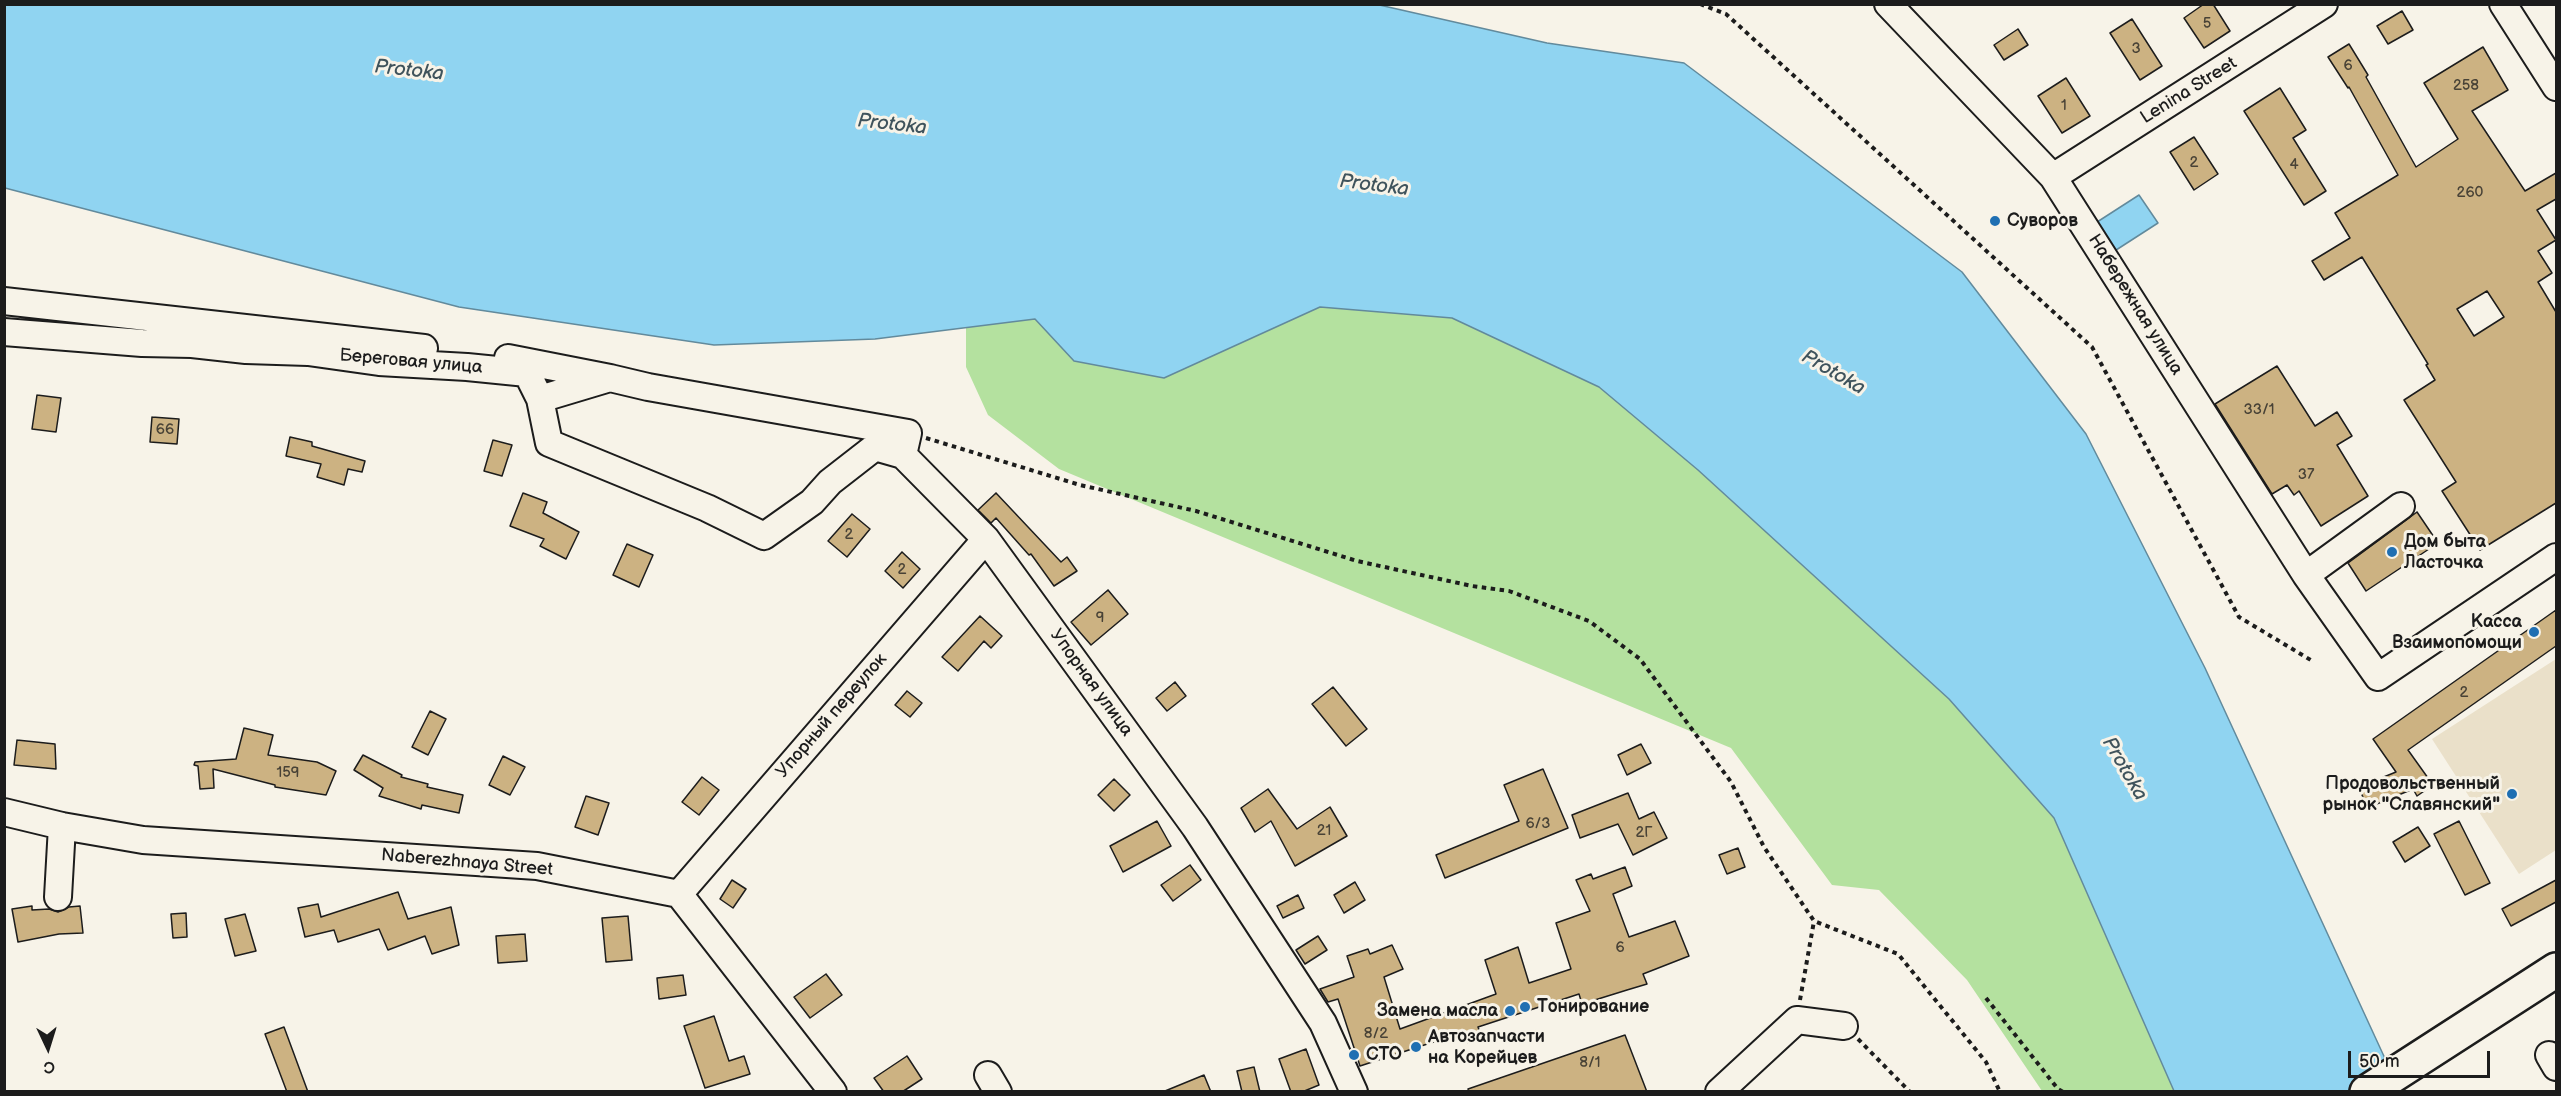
<!DOCTYPE html>
<meta charset="utf-8">
<style>
body{margin:0}
#map{position:relative;width:2561px;height:1096px;overflow:hidden;background:#f7f3e8;font-family:"Balsamiq Sans",sans-serif}
canvas{display:block}
.frame{position:absolute;inset:0;border:6px solid #1c1c1c;pointer-events:none}
.north{position:absolute;left:18px;top:1018px;width:60px;height:60px;-webkit-text-stroke:4px #f7f3e8;paint-order:stroke;rotate:176deg;font-size:16px;font-weight:700;line-height:24px;text-align:center;color:#1c1c1c}
.north::after{content:'';display:block;margin:auto;width:21px;height:27px;background:#1c1c1c;clip-path:polygon(50% 0,100% 100%,50% 72%,0 100%)}
.scale{position:absolute;left:2348px;top:1051px;width:142px;height:27px;box-sizing:border-box;border:3px solid #1c1c1c;border-top:0;padding-left:8px;font-size:18px;line-height:21px;white-space:nowrap;color:#1c1c1c;-webkit-text-stroke:4px #f7f3e8;paint-order:stroke}
</style>
<div id="map">
<canvas width="2561" height="1096"></canvas>
<div class="frame"></div>
<div class="north">С</div>
<div class="scale">50 m</div>
</div>
<script>
const ctx = document.querySelector('canvas').getContext('2d');
ctx.lineJoin = 'round';
function paint(path, color) { ctx.fillStyle = color; ctx.fill(path, 'evenodd'); }
const toPath = rows => new Path2D(rows.map(r => 'M' + r).join(''));
function trace(path, color, width, dash) { ctx.strokeStyle = color; ctx.lineWidth = width; ctx.lineCap = dash ? 'butt' : 'round'; ctx.setLineDash(dash || []); ctx.stroke(path); }
function label(font, color, halo, rows, align = 'center') {
  ctx.font = font + ' "Balsamiq Sans",sans-serif'; ctx.lineWidth = 6; ctx.setLineDash([]); ctx.textBaseline = 'middle'; ctx.strokeStyle = halo; ctx.fillStyle = color; for (const [text, x, y, turn = 0] of rows) {
    ctx.save(); ctx.translate(x, y); ctx.rotate((+turn || 0) * Math.PI / 180); ctx.textAlign = isNaN(turn) ? turn : align; if (halo) ctx.strokeText(text, 0, 0); ctx.fillText(text, 0, 0); ctx.restore();
  }
}
paint(toPath([
 [2556,659,2556,850,2519,874,2432,739]
]), '#eae0c9');
paint(toPath([
 [1320,307,1452,318,1599,387,1698,470,1949,699,2054,818,2174,1091,2042,1091,1967,980,1879,890,1832,885,1731,748,1059,469,988,415,966,367,966,327,1036,319,1064,350,1164,378]
]), '#b4e19f');
const water = toPath([
 [1375,4,1547,43,1684,63,1962,272,2086,434,2205,668,2400,1091,2174,1091,2054,818,1949,699,1698,470,1599,387,1452,318,1320,307,1164,378,1074,361,1035,319,875,339,714,345,459,307,5,188,4,5,1375,4],
 [2139,195,2158,223,2113,252,2094,224,2139,195]
]);
paint(water, '#90d4f1');
trace(water, '#628a9c', 1.5);
const building = toPath([
 [2204,4,2213,4,2230,31,2204,48,2184,18,2204,4],
 [2402,11,2413,30,2388,44,2377,26,2402,11],
 [2132,19,2162,66,2140,80,2110,33,2132,19],
 [2018,29,2028,45,2004,60,1994,45,2018,29],
 [2349,44,2368,75,2366,77,2416,167,2458,139,2424,83,2483,47,2508,90,2472,111,2525,191,2556,173,2556,199,2537,210,2556,240,2538,251,2552,273,2538,282,2556,312,2556,503,2480,550,2442,491,2456,482,2404,400,2435,380,2426,365,2428,364,2362,257,2324,280,2312,261,2350,238,2335,213,2398,175,2349,87,2348,88,2328,57,2349,44],
 [2487,291,2504,317,2474,336,2457,309,2487,291],
 [2066,78,2090,116,2062,133,2038,96,2066,78],
 [2280,88,2306,130,2293,138,2326,191,2304,205,2244,111,2280,88],
 [2194,137,2218,174,2194,190,2170,152,2194,137],
 [2277,366,2315,426,2337,412,2352,436,2337,445,2368,496,2321,526,2299,491,2294,495,2287,485,2272,494,2215,404,2277,366],
 [37,395,61,398,56,432,32,429,37,395],
 [152,417,179,419,177,444,150,442,152,417],
 [290,437,312,442,312,446,365,461,362,472,348,469,344,485,317,477,321,464,286,456,290,437],
 [493,440,512,445,502,476,484,471,493,440],
 [523,493,547,502,543,513,579,532,566,559,540,546,544,539,510,526,523,493],
 [996,493,1061,562,1067,557,1077,571,1054,586,1031,554,1029,555,996,518,991,523,978,510,996,493],
 [2417,512,2438,543,2366,591,2348,563,2417,512],
 [852,514,870,529,847,557,828,541,852,514],
 [627,544,653,555,639,587,613,575,627,544],
 [902,552,920,569,903,588,885,571,902,552],
 [1108,590,1128,614,1091,645,1071,622,1108,590],
 [2556,610,2556,646,2408,750,2433,785,2417,796,2413,789,2367,808,2359,787,2396,772,2373,739,2556,610],
 [980,616,1002,636,991,648,984,641,958,671,942,657,980,616],
 [1175,682,1186,696,1167,711,1156,698,1175,682],
 [1333,687,1367,729,1346,746,1312,704,1333,687],
 [907,691,922,703,910,717,895,705,907,691],
 [430,711,446,719,428,755,412,747,430,711],
 [244,728,273,735,268,755,317,762,336,771,326,795,275,787,275,785,213,769,214,788,200,789,198,766,194,765,195,762,236,759,244,728],
 [17,740,55,744,56,769,14,765,17,740],
 [1641,744,1651,763,1627,775,1618,755,1641,744],
 [363,755,402,775,401,777,428,784,427,787,463,795,459,813,422,805,421,809,379,796,383,788,354,770,363,755],
 [503,756,525,767,510,795,489,785,503,756],
 [1543,769,1568,828,1445,878,1436,855,1519,821,1504,785,1543,769],
 [702,777,719,790,699,815,682,802,702,777],
 [1114,779,1130,795,1114,811,1098,795,1114,779],
 [1268,789,1297,829,1330,807,1347,836,1295,866,1271,821,1255,832,1241,808,1268,789],
 [1628,793,1639,819,1654,812,1667,838,1633,855,1618,824,1580,838,1572,815,1628,793],
 [586,796,609,803,598,835,575,827,586,796],
 [1157,821,1171,846,1123,872,1110,846,1157,821],
 [2459,821,2490,883,2465,895,2434,834,2459,821],
 [2418,827,2430,846,2405,862,2393,842,2418,827],
 [1738,848,1745,867,1727,874,1719,855,1738,848],
 [1190,865,1201,880,1173,901,1161,885,1190,865],
 [1625,867,1632,886,1613,894,1629,937,1675,921,1689,956,1643,974,1647,984,1627,990,1582,1004,1579,994,1478,1027,1482,1038,1468,1043,1464,1032,1360,1066,1338,999,1328,1002,1320,989,1354,977,1347,956,1368,949,1370,954,1392,945,1403,969,1384,977,1400,1029,1496,994,1485,960,1518,947,1529,983,1571,969,1556,923,1590,911,1576,880,1591,874,1593,879,1625,867],
 [732,880,746,889,733,908,720,899,732,880],
 [2556,880,2556,902,2511,926,2502,909,2556,880],
 [1355,882,1365,900,1344,913,1334,895,1355,882],
 [398,892,408,919,451,907,459,945,432,954,425,936,388,950,379,929,338,942,334,930,305,937,298,908,318,904,321,917,398,892],
 [1298,895,1304,908,1283,918,1277,906,1298,895],
 [32,906,32,910,49,909,58,912,69,907,80,906,83,933,59,934,18,942,12,909,32,906],
 [186,913,187,937,173,938,171,914,186,913],
 [245,914,256,951,235,956,225,919,245,914],
 [628,916,632,960,606,962,602,918,628,916],
 [525,934,527,961,498,963,496,936,525,934],
 [1318,936,1327,950,1305,964,1296,950,1318,936],
 [826,974,842,995,810,1018,794,997,826,974],
 [683,975,686,995,659,999,657,978,683,975],
 [714,1016,729,1061,744,1056,750,1074,705,1088,684,1026,714,1016],
 [284,1027,308,1092,287,1092,265,1034,284,1027],
 [1625,1035,1647,1092,1469,1092,1468,1089,1625,1035],
 [1306,1049,1319,1085,1302,1092,1291,1092,1279,1059,1306,1049],
 [907,1056,922,1079,902,1092,884,1092,874,1078,907,1056],
 [1254,1067,1260,1092,1242,1092,1237,1071,1254,1067],
 [1204,1075,1211,1092,1165,1092,1165,1091,1204,1075]
]);
paint(building, '#ccb282');
trace(building, '#1c1c1c', 1.5);
const minor = toPath([
 [1888,4,2053,177,2306,575],
 [2503,4,2556,87],
 [2053,177,2324,4],
 [4,301,424,348],
 [4,332,142,343,192,344,246,350,308,352,379,362,467,367,527,373,540,399,549,443,707,508,764,536,812,502,830,482,875,447,903,455,986,539,1195,827,1323,1023,1354,1092],
 [508,358,610,378,540,399],
 [610,378,648,387,908,433,903,455],
 [2401,506,2306,575,2378,677,2556,557],
 [4,812,62,826,143,840,537,866,679,894,833,1092],
 [679,894,986,539],
 [58,897,62,826],
 [2549,1055,2556,1067],
 [988,1075,998,1092],
 [1719,1092,1797,1020,1844,1026]
]);
const major = toPath([
 [2367,1092,2556,970]
]);
trace(minor, '#1c1c1c', 30);
trace(major, '#1c1c1c', 38);
trace(toPath([
 [1700,4,1726,14,2092,347,2239,617,2314,662],
 [926,438,1080,485,1196,511,1357,561,1472,586,1509,591,1589,621,1640,659,1731,782,1764,847,1814,921,1898,954,1986,1062,2000,1092],
 [1986,998,2058,1089,2063,1092],
 [1800,1000,1814,921],
 [1858,1039,1910,1092]
]), '#1c1c1c', 4, [4.5, 4.5]);
trace(minor, '#f7f3e8', 26);
trace(major, '#f7f3e8', 33);
for (const [x, y, r, color] of [
 [1995,221,6,"#1f6fb2"],
 [2392,552,6,"#1f6fb2"],
 [2534,632,6,"#1f6fb2"],
 [2512,794,6,"#1f6fb2"],
 [1525,1007,6,"#1f6fb2"],
 [1510,1011,6,"#1f6fb2"],
 [1416,1047,6,"#1f6fb2"],
 [1354,1055,6,"#1f6fb2"]
]) { const dot = new Path2D(); dot.arc(x, y, r, 0, 2 * Math.PI); ctx.fillStyle = color; ctx.fill(dot); trace(dot, '#f7f3e8', 2); }
label('15px', '#484236', null, [
 ["5",2207,24],
 ["3",2136,49],
 ["6",2348,66],
 ["258",2466,86],
 ["1",2064,106],
 ["2",2194,163],
 ["4",2294,165],
 ["260",2470,193],
 ["33/1",2259,410],
 ["66",165,430],
 ["37",2306,475],
 ["2",849,535],
 ["2",902,570],
 ["9",1100,618],
 ["2",2464,693],
 ["159",288,773],
 ["6/3",1538,824],
 ["21",1324,831],
 ["2Г",1644,833],
 ["6",1620,948],
 ["8/2",1376,1034],
 ["8/1",1590,1063]
]);
label('18px', '#1c1c1c', '#f7f3e8', [
 ["Lenina Street",2189,91,-32],
 ["Набережная улица",2135,305,58],
 ["Береговая улица",411,362,5],
 ["Упорная улица",1091,683,54],
 ["Упорный переулок",832,716,-49],
 ["Naberezhnaya Street",467,863,5]
]);
label('bold 18px', '#1c1c1c', '#f7f3e8', [
 ["Суворов",2007,221],
 ["Дом быта",2404,542],
 ["Ласточка",2404,563],
 ["Касса",2522,622,"right"],
 ["Взаимопомощи",2522,643,"right"],
 ["Продовольственный",2500,784,"right"],
 ["рынок \"Славянский\"",2500,805,"right"],
 ["Тонирование",1537,1007],
 ["Замена масла",1498,1011,"right"],
 ["Автозапчасти",1428,1037],
 ["на Корейцев",1428,1058],
 ["СТО",1366,1055]
], 'left');
label('italic 20px', '#3f535c', '#f7f3e8', [
 ["Protoka",409,71,6],
 ["Protoka",892,125,6],
 ["Protoka",1374,186,7],
 ["Protoka",1833,373,30],
 ["Protoka",2124,769,60]
]);
</script>
